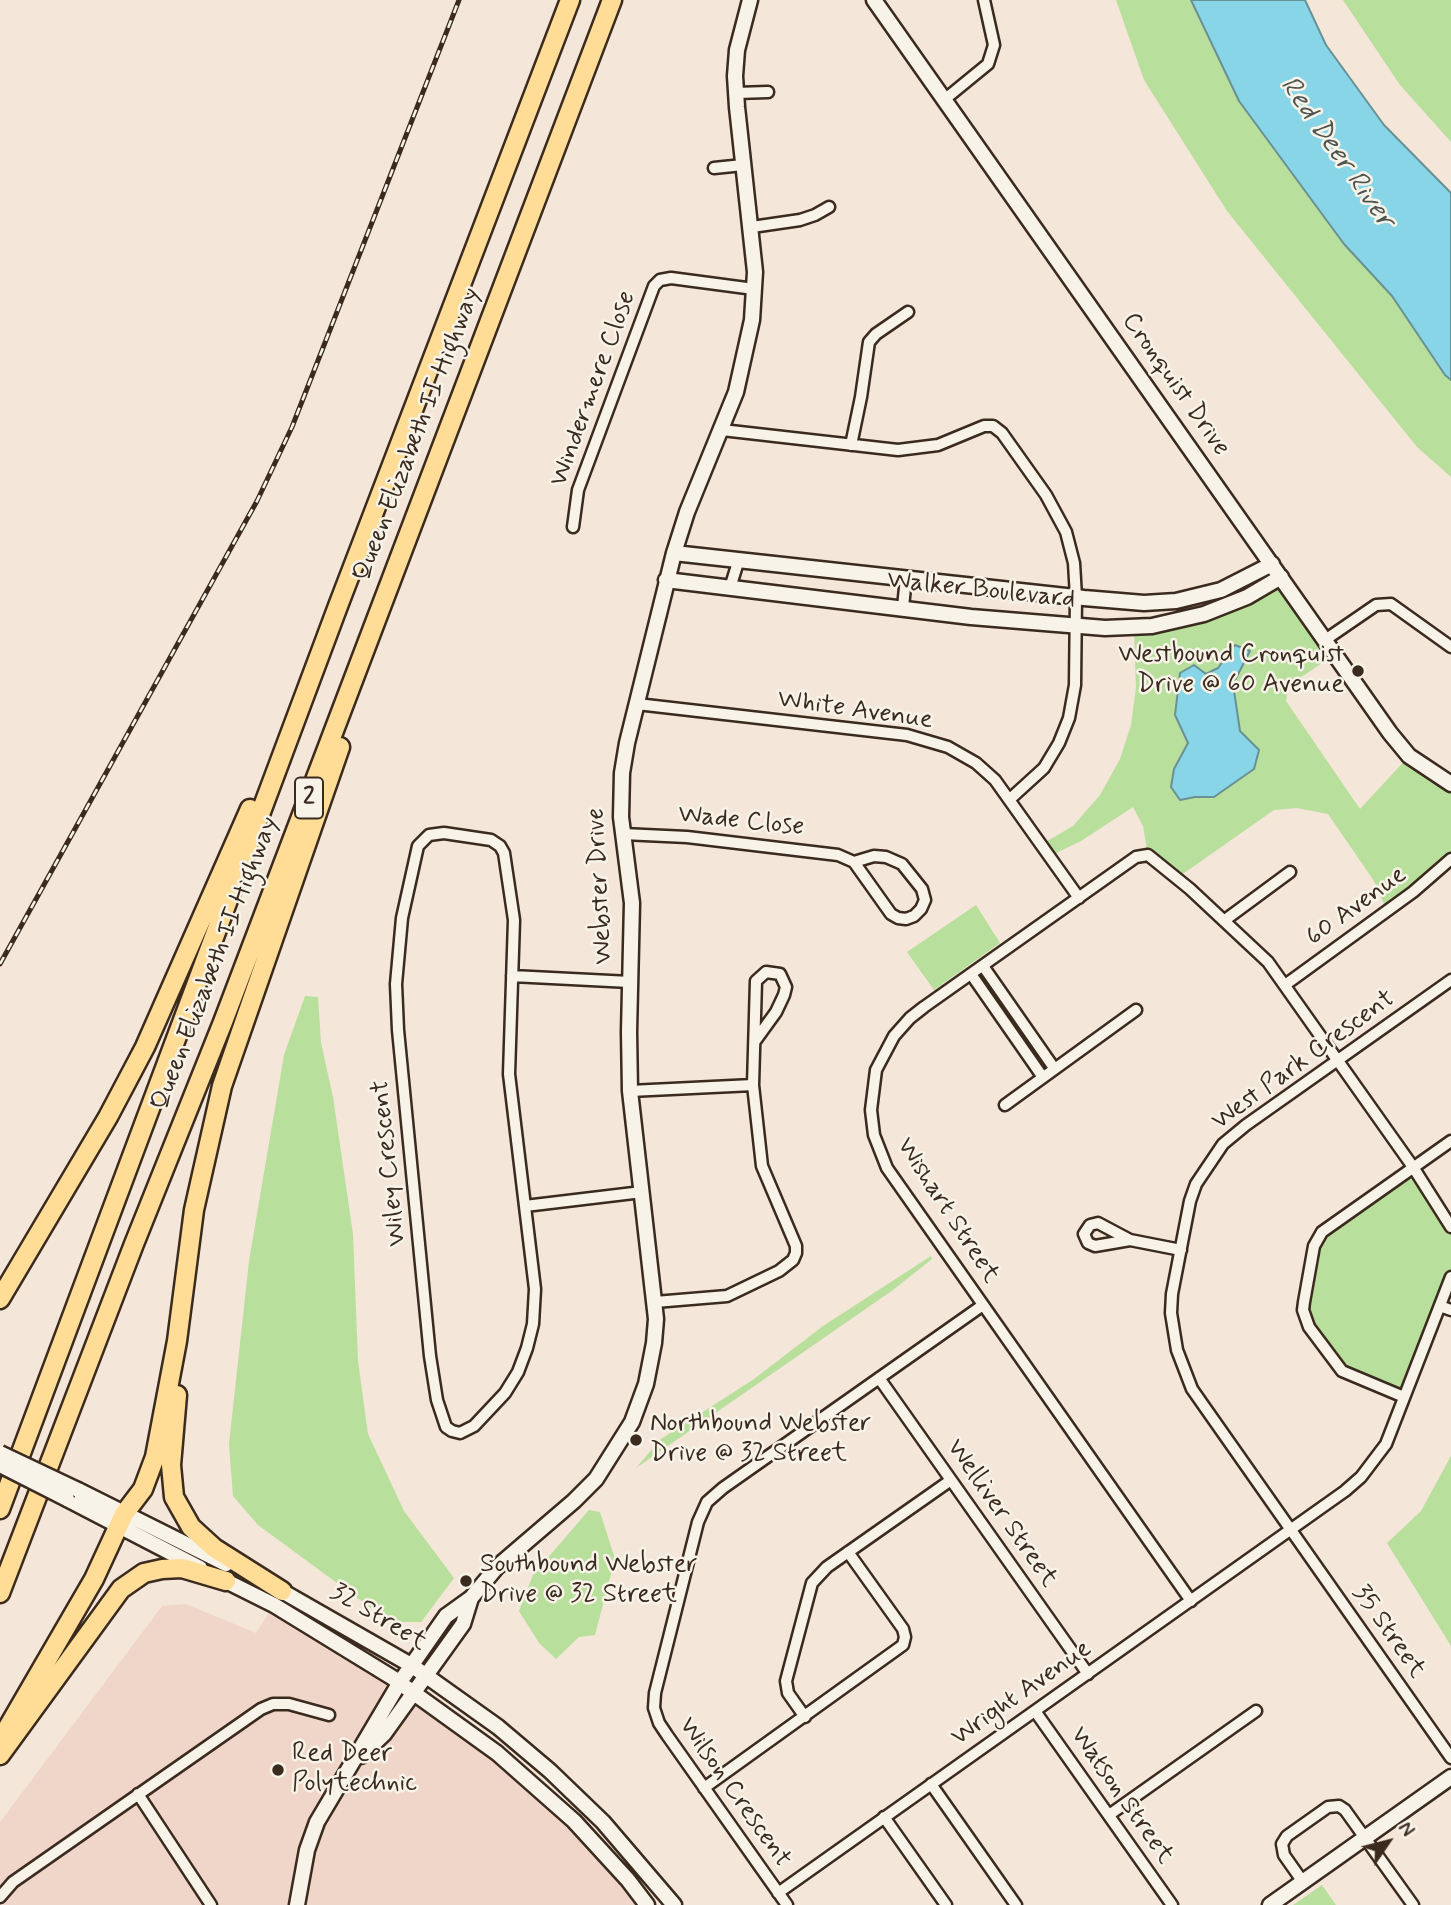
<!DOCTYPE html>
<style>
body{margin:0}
#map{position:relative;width:1451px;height:1905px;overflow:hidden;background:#f4e6d9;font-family:Mynerve,sans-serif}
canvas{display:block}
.north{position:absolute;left:1353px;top:1807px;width:70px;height:70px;-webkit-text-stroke:5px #f7f3e8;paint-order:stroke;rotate:55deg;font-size:19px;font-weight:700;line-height:28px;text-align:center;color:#3b2a1e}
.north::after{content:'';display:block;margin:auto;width:24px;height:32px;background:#3b2a1e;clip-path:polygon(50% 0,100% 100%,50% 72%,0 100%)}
</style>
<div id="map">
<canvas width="1451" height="1905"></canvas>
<div class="north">N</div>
</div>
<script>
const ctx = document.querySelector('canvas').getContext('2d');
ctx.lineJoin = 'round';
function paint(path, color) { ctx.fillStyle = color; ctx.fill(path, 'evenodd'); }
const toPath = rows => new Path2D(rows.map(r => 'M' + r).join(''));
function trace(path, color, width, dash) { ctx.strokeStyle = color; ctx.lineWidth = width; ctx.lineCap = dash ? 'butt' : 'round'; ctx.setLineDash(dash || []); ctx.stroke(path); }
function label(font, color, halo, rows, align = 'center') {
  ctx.font = font + ' Mynerve,sans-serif'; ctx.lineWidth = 5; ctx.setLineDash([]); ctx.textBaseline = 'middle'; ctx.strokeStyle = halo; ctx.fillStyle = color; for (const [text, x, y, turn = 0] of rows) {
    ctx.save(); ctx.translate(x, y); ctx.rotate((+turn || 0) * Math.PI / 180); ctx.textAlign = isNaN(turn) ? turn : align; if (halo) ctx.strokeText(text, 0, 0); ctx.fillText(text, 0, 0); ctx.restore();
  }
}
paint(toPath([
 [186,1604,256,1633,274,1605,497,1753,647,1905,0,1905,0,1822,162,1606]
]), '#f0d6c8');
paint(toPath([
 [1116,0,1191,0,1239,101,1344,244,1392,296,1445,375,1451,380,1451,477,1417,447,1227,211,1144,80],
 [1343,0,1451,0,1451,142,1400,85],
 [1281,577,1336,654,1289,685,1286,701,1360,809,1409,756,1451,784,1451,859,1387,911,1374,881,1328,814,1297,808,1274,810,1177,878,1148,855,1143,826,1133,807,1081,841,1052,855,1044,843,1073,826,1100,795,1120,759,1131,725,1136,687,1134,630,1149,630],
 [976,905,1000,943,934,990,907,952],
 [305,996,318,997,321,1043,333,1097,353,1234,358,1361,368,1434,404,1511,454,1578,421,1622,390,1622,258,1525,233,1496,229,1444,249,1261,284,1055],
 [1413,1167,1451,1227,1451,1277,1404,1397,1339,1367,1309,1327,1304,1302,1317,1240],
 [931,1256,932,1259,893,1290,636,1468,661,1439,754,1379,823,1326],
 [1451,1456,1451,1646,1387,1543,1421,1511],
 [589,1510,600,1512,615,1559,595,1635,579,1637,556,1659,539,1643,519,1611,533,1575],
 [1322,1885,1336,1905,1293,1905]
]), '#b8df9b');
const water = toPath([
 [1191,0,1305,0,1326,45,1384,125,1451,193,1451,380,1445,375,1392,296,1344,244,1239,101,1191,0],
 [1235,645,1250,651,1233,684,1240,731,1259,750,1254,769,1214,797,1195,797,1180,800,1171,787,1174,769,1188,743,1175,715,1180,673,1194,665,1206,674,1218,668,1235,645]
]);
paint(water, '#87d5e6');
trace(water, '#699196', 2);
const street = toPath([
 [736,93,768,92],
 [944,100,988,64,994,45,984,0],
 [714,168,743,165],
 [752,227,800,220,815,215,829,207],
 [722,430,898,450,938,445,984,426,993,426,1002,433,1046,495,1066,532,1074,563,1076,597,1075,685,1069,718,1059,743,1044,768,1010,799],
 [851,445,861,397,869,342,876,334,908,312],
 [573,527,578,490,654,286,660,280,671,278,754,289],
 [730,588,739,559],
 [903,607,906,578],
 [1325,640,1376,605,1391,604,1451,647],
 [637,704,907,735,948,747,976,763,995,780,1079,898],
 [444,833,491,840,500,846,504,853,514,920,509,1074,535,1289,533,1324,527,1348,518,1372,505,1393,474,1426,460,1433,452,1431,446,1427,437,1400,430,1356,398,1030,396,984,402,918,418,846,429,835,444,833],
 [623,834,687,837,838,855,854,862,891,914,898,918,906,919,914,916,921,909,925,900,922,889,902,864,886,857,874,856,854,862],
 [1225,920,1290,872],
 [983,966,1054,1068],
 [971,974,1042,1076],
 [512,976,630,982],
 [1451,980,1246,1125,1223,1144,1196,1184,1190,1201,1172,1294,1171,1313,1177,1350,1192,1389,1451,1758],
 [1285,985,1413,892,1451,859],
 [630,1091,753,1085],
 [1005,1105,1136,1010],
 [525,1206,642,1192],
 [1130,1240,1095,1246,1088,1243,1084,1234,1090,1225,1098,1223,1130,1240,1181,1250],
 [655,1302,727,1296,779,1271,793,1260,796,1253,796,1246,762,1166,753,1085,756,981,766,972,780,974,786,987,784,995,776,1012,755,1041],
 [1440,1306,1451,1310],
 [879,1378,1088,1674],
 [1404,1397,1342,1371,1309,1327,1303,1310,1304,1302,1314,1246,1322,1232,1451,1141],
 [1191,1601,887,1168,874,1135,871,1110,876,1070,894,1036,910,1018,924,1007,1136,857,1148,855,1190,889,1268,962,1413,1167,1451,1227],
 [1035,1711,1172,1905],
 [805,1717,788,1693,786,1681,812,1583,827,1567,951,1480],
 [931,1784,1016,1905],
 [704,1788,903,1645,905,1637,903,1629,848,1552],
 [138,1794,211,1905],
 [1109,1815,1256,1711],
 [884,1817,946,1905],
 [1303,1882,1284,1855,1282,1844,1287,1836,1328,1807,1339,1806,1345,1810,1413,1905],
 [778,1893,1345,1491,1361,1477,1386,1444,1451,1277],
 [0,1897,13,1882,261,1709,273,1704,289,1704,329,1715],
 [787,1905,667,1735,659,1723,654,1708,655,1693,698,1522,707,1502,723,1488,983,1305]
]);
const secondary = toPath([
 [874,0,1390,733,1409,756,1451,784],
 [674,553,1084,598,1144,603,1176,601,1221,590,1272,564],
 [666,580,971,617,1105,628,1152,626,1204,614,1247,597,1281,577],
 [78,1490,226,1564],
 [67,1499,200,1568],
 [218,1577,274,1605,393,1678,497,1753,574,1821,628,1880,647,1905],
 [273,1586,411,1665,498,1727,550,1771,603,1822,674,1905],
 [361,1756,384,1734,463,1624,471,1598],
 [297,1905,307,1850,317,1822,400,1682,446,1616,471,1598,497,1567,574,1501,596,1479,632,1422,646,1384,654,1343,656,1319,630,1091,629,1032,632,903,621,817,622,773,627,743,674,553,687,512,736,392,752,320,755,272,737,107,735,76,737,50,750,0],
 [1270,1905,1451,1777]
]);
const highway = toPath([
 [0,1299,108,1117,145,1047,250,809],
 [177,1395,171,1465,174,1497,191,1527,214,1548,282,1591],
 [0,1509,338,606,570,0],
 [0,1593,134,1244,223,1022,612,0],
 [0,1741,94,1579,124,1514,143,1489,155,1457,177,1341,194,1210,222,1086,340,747],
 [0,1755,121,1589,144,1573,162,1569,182,1568,226,1581]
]);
trace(street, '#3b2a1e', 15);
trace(secondary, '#3b2a1e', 19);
trace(highway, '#3b2a1e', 23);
trace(street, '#f7f3e8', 10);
trace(secondary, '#f7f3e8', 14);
trace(highway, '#ffdd96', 18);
const rail = toPath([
 [0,964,257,501,292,427,459,0]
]);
trace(rail, '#3b2a1e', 5);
trace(rail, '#f7f3e8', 2.5, [8]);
const secondaryBridge = toPath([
 [0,1453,78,1490],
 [0,1465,67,1499]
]);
trace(secondaryBridge, '#3b2a1e', 19, []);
trace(secondaryBridge, '#f7f3e8', 14);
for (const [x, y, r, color] of [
 [1358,671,7,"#3b2a1e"],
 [636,1440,7,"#3b2a1e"],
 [466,1581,7,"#3b2a1e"],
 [278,1770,7,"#3b2a1e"]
]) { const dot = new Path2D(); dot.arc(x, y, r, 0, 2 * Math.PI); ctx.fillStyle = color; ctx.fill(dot); trace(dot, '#f7f3e8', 2.5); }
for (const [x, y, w] of [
 [309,798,28]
]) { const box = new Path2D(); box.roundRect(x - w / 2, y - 20.5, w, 41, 5); ctx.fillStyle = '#f7f3e8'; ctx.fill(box); trace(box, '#3b2a1e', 2); }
label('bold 24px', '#3b2a1e', null, [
 ["2",309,798]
]);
label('26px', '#3b2a1e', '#f7f3e8', [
 ["Cronquist Drive",1175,385,55],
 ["Windermere Close",594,389,-70],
 ["Queen Elizabeth II Highway",418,435,-69],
 ["Walker Boulevard",981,591,6],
 ["White Avenue",855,711,8],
 ["Wade Close",741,822,6],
 ["Webster Drive",601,886,-93],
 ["60 Avenue",1357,907,-36],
 ["Queen Elizabeth II Highway",216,964,-69],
 ["West Park Crescent",1304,1061,-36],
 ["Wiley Crescent",390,1163,-96],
 ["Wishart Street",947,1211,57],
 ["Welliver Street",1001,1514,55],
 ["32 Street",378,1618,31],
 ["35 Street",1388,1632,55],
 ["Wright Avenue",1022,1694,-35],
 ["Wilson Crescent",734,1793,55],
 ["Watson Street",1121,1796,55]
]);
label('26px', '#3b2a1e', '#f7f3e8', [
 ["Westbound Cronquist",1344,656,"right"],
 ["Drive @ 60 Avenue",1344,686,"right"],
 ["Northbound Webster",650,1425],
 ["Drive @ 32 Street",650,1455],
 ["Southbound Webster",480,1566],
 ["Drive @ 32 Street",480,1596],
 ["Red Deer",292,1755],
 ["Polytechnic",292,1785]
], 'left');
label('italic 28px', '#4e5550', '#f7f3e8', [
 ["Red Deer River",1336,153,55]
]);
</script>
